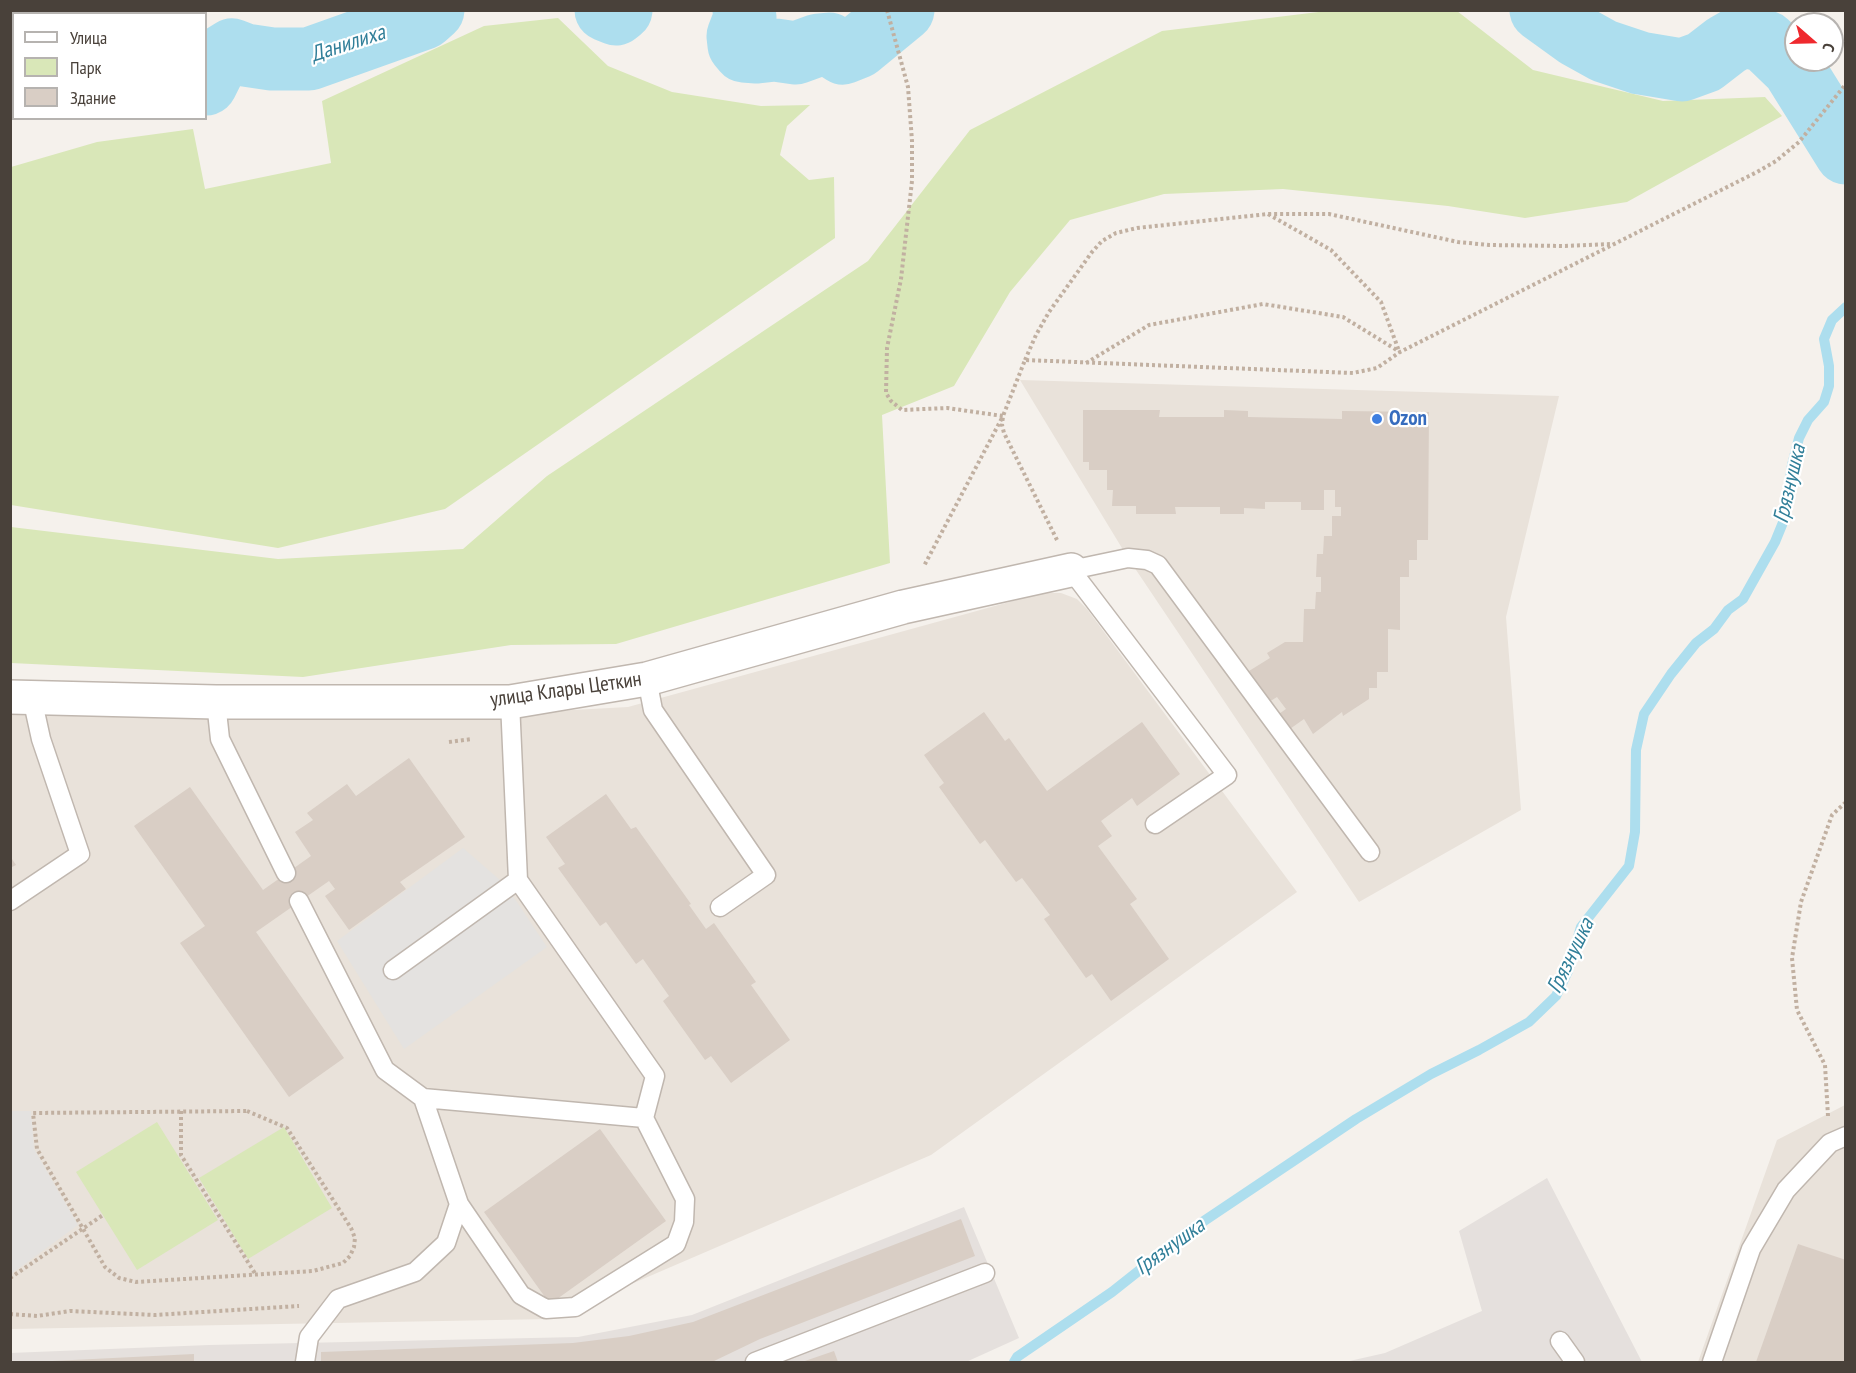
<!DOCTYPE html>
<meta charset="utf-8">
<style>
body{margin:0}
#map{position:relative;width:1856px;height:1373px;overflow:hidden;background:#f5f1ec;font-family:"PT Sans Narrow",sans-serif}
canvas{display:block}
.frame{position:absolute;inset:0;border:12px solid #49413a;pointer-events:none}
.legend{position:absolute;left:12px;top:12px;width:195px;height:108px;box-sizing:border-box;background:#fff;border:2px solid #b6b3b0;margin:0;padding:8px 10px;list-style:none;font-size:18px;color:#49413a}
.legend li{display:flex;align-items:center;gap:12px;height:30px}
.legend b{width:30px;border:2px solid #b6b3b0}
.north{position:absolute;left:1784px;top:12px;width:60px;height:60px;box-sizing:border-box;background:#fff;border:2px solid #b6b3b0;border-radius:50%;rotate:110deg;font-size:16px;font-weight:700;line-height:24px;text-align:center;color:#49413a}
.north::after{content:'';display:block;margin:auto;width:21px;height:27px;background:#ef292e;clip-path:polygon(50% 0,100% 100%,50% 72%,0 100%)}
</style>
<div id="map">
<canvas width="1856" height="1373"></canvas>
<div class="frame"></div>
<ul class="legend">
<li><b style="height:8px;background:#fff"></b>Улица</li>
<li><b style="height:16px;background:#d9e7b8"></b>Парк</li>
<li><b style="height:16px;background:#d9cec5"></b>Здание</li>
</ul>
<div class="north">С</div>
</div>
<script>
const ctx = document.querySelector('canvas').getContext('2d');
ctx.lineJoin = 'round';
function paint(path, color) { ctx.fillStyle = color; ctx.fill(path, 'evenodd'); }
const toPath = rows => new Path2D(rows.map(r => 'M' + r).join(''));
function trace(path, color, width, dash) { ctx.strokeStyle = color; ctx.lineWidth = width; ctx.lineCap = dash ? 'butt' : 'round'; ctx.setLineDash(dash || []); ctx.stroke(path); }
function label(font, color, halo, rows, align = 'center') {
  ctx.font = font + ' "PT Sans Narrow",sans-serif'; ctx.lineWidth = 4.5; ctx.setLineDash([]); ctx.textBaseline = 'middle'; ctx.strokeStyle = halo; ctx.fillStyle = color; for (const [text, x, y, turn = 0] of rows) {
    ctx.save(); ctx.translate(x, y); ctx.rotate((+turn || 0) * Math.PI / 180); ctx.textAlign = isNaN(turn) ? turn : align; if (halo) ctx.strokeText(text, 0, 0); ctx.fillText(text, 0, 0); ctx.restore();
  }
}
paint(toPath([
 [1020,380,1559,396,1506,617,1521,810,1359,902,1128,558],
 [1042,593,1061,593,1077,599,1087,609,1297,892,931,1155,550,1319,11,1329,10,713,481,715,628,707],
 [1845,1105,1845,1362,1698,1362,1777,1140]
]), '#e9e2da');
paint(toPath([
 [1547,1178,1642,1362,1345,1362,1385,1353,1482,1311,1459,1231],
 [964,1207,1019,1338,966,1362,11,1362,10,1353,209,1345,578,1337,692,1315]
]), '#e5e0dd');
paint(toPath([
 [1335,10,1457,11,1533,70,1663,101,1765,97,1782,116,1627,202,1525,218,1448,206,1283,189,1164,194,1070,220,1010,292,954,386,882,415,890,563,616,644,511,645,303,677,11,663,11,527,278,559,463,549,547,476,868,261,970,130,1162,31],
 [558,18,608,66,672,92,761,106,810,105,787,126,780,155,809,180,834,177,835,238,445,509,278,548,11,505,11,167,97,142,193,129,205,189,331,163,322,101,484,26],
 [157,1122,218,1220,137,1270,76,1172],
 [284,1127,332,1208,248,1259,199,1178]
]), '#d9e7b8');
paint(toPath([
 [463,848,500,880,517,902,547,947,404,1049,337,941],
 [11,1111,31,1111,34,1149,78,1225,11,1274]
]), '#e4e2e0');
trace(toPath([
 [1014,1362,1017,1357,1112,1292,1189,1231,1356,1119,1431,1074,1479,1050,1529,1022,1556,996,1568,971,1581,927,1629,866,1635,832,1636,750,1644,714,1671,674,1696,643,1714,629,1728,610,1743,599,1775,542,1784,520,1792,465,1799,438,1808,420,1824,402,1829,386,1829,366,1824,339,1832,320,1846,307]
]), '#addeee', 10);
trace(toPath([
 [606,10,616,14,621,10],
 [744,10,745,18,738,36,739,45,744,51,757,52,775,50,796,53,818,45,829,44,843,53,858,47,903,10],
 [1541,10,1577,36,1604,51,1640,63,1682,70,1704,62,1726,45,1740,37,1754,38,1766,42,1793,68,1846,153],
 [73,14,74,10],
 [206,84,219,58,232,50,245,55,272,59,309,59,424,18,433,10]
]), '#addeee', 63);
paint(toPath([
 [1083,410,1160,410,1159,417,1224,417,1224,410,1248,411,1248,417,1342,419,1342,411,1429,412,1428,540,1417,540,1417,560,1409,560,1409,577,1400,577,1400,630,1388,629,1388,672,1377,672,1377,688,1369,688,1369,699,1343,716,1342,712,1313,734,1304,719,1287,731,1276,716,1286,709,1277,697,1264,705,1259,687,1249,671,1270,658,1267,653,1285,642,1303,642,1304,609,1315,609,1316,592,1321,592,1321,577,1316,577,1317,554,1323,554,1324,536,1332,536,1332,516,1341,516,1341,507,1335,507,1335,490,1324,490,1324,510,1301,510,1301,502,1265,502,1265,509,1244,508,1244,514,1220,514,1220,507,1175,507,1176,514,1136,514,1136,506,1112,506,1113,490,1107,490,1107,470,1089,470,1089,462,1083,462],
 [984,712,1005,741,1009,738,1047,791,1142,722,1180,774,1137,806,1132,798,1101,821,1112,836,1098,846,1137,899,1130,904,1169,959,1111,1001,1092,974,1086,978,1044,919,1050,915,1022,878,1016,882,985,840,980,844,939,787,944,783,924,755],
 [409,758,465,837,400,882,406,889,349,930,325,896,335,889,329,881,256,932,344,1058,289,1097,180,943,205,926,134,826,190,787,263,890,311,856,295,832,313,820,307,813,347,784,356,796],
 [606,794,631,829,636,827,691,904,689,905,706,929,714,923,756,982,751,985,790,1040,731,1083,711,1056,705,1060,663,1001,669,996,643,959,636,964,606,922,600,926,558,868,565,864,546,837],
 [10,856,16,865,10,868],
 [600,1129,666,1221,550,1304,484,1212],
 [961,1219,975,1256,760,1339,712,1362,321,1362,321,1352,573,1343,629,1336,693,1322],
 [1798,1244,1846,1260,1846,1362,1756,1362],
 [834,1351,838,1362,802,1362],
 [194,1354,194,1362,52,1362,52,1361]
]), '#d9cec5');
const service = toPath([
 [647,679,653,710,766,875,720,907],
 [216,702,220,739,286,873],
 [1155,824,1227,775,1071,570,1128,558,1147,560,1158,565,1370,852],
 [10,901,80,854,41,739,32,698],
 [299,901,385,1070,423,1098,644,1118],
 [393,970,518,880],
 [423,1098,459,1204,521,1295,546,1309,575,1307,676,1244,684,1222,685,1199,644,1118,655,1076,518,880,510,702],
 [1560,1341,1575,1362],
 [305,1362,309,1337,338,1299,415,1272,446,1243,459,1204],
 [755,1362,985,1273],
 [1712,1362,1751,1249,1786,1190,1830,1143,1846,1136]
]);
const minor = toPath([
 [10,697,216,702,510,702,647,679,903,607,1071,570]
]);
trace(service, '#c0b7af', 21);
trace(minor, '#c0b7af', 36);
trace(toPath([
 [887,10,908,87,912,141,912,181,901,279,887,348,886,393,891,401,902,410,947,408,1003,416,924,566],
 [1268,214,1331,250,1381,302,1399,351],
 [1025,360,1036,335,1049,312,1092,252,1102,241,1116,233,1137,228,1268,214,1329,214,1458,242,1489,245,1565,246,1611,244],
 [1086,363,1149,325,1263,304,1343,317,1400,352],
 [1057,540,1004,433,1002,425,1003,416,1025,360,1353,373,1377,368,1400,352,1757,172,1776,161,1799,142,1846,84],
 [449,742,472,739],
 [181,1111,181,1155,256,1275],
 [247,1111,287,1128,351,1228,355,1238,354,1247,350,1256,343,1263,313,1271,136,1282,119,1278,105,1267,37,1149,33,1113,247,1111],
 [1828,1116,1825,1065,1797,1010,1792,958,1801,902,1832,815,1846,802],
 [10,1278,103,1215],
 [10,1314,37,1316,70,1311,155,1315,299,1306]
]), '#c1b0a1', 4, [3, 3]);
trace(service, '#fff', 18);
trace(minor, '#fff', 33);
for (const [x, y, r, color] of [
 [1377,419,6,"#3f7fe0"]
]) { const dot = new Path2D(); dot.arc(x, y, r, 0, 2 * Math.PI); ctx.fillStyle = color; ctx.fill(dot); trace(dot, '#fff', 2); }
label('bold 21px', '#366cbe', '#fff', [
 ["Ozon",1389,419]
], 'left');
label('21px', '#49413a', '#fff', [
 ["улица Клары Цеткин",566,690,-8]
]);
label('italic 22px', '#317f99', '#fff', [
 ["Данилиха",348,44,-18],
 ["Грязнушка",1790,484,-77],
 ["Грязнушка",1571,956,-64],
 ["Грязнушка",1170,1247,-36]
]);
</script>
